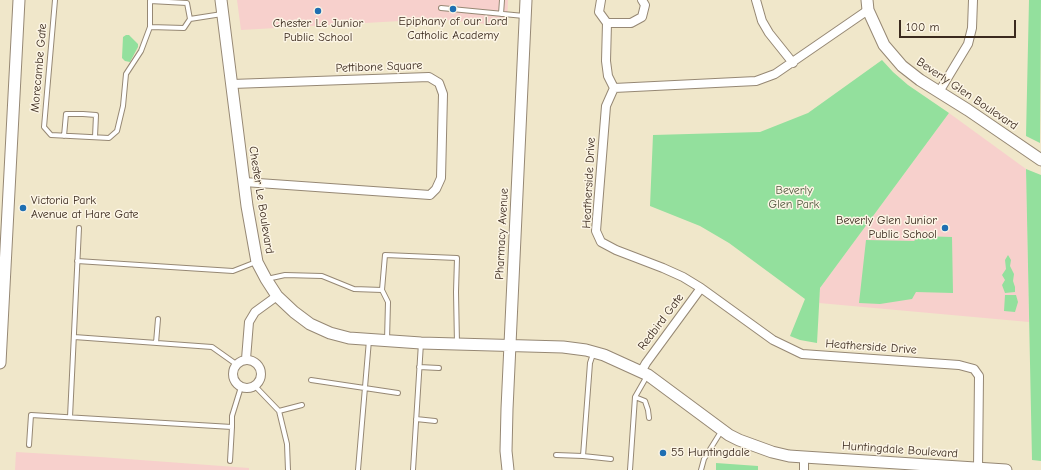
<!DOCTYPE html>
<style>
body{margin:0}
#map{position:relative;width:1041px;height:470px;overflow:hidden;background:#f0e7ca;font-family:"Comic Neue",sans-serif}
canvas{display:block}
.scale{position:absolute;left:899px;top:20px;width:117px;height:18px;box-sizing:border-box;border:2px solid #3b2a1e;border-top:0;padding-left:5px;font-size:12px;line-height:14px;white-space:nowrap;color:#3b2a1e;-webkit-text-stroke:3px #fcf5e5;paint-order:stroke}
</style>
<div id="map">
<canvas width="1041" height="470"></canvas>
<div class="scale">100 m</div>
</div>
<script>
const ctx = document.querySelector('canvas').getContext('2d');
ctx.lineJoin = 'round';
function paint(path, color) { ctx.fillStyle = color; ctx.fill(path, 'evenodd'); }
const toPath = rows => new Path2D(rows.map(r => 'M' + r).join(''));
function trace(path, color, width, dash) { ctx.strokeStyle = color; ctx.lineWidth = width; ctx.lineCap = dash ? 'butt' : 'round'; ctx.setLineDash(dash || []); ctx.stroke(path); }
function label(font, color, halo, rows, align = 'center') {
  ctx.font = font + ' "Comic Neue",sans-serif'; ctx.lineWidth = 3; ctx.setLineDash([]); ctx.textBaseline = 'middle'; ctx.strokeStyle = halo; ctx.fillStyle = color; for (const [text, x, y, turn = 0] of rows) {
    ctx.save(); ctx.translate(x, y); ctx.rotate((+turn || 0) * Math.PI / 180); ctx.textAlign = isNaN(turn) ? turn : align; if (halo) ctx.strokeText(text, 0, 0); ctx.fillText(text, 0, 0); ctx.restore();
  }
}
paint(toPath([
 [237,0,508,0,507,26,436,19,241,30],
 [949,113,1026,169,1029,322,819,303,820,288],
 [16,452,100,457,249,468,249,470,15,470]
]), '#f7d0cc');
paint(toPath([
 [1029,0,1041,0,1040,143,1026,136],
 [126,35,129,35,138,44,138,47,130,62,125,61,122,58,123,37],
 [882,60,893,72,908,85,949,113,820,288,817,343,800,340,790,336,805,299,729,243,700,226,650,206,653,135,760,132,808,113],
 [1026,169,1041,175,1041,461,1032,460],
 [919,236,952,237,953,293,916,292,912,299,880,304,859,303,866,240,914,241],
 [1008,255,1011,260,1010,266,1014,274,1013,281,1015,287,1015,292,1005,293,1002,285,1005,280,1002,275,1006,269,1005,260],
 [1005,295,1016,295,1018,302,1015,312,1004,311],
 [716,463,758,466,758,470,716,470]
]), '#93e09d');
const lane = toPath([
 [55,0,44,127,51,135,109,138,117,131,123,106,126,74,141,51,150,27,184,28,190,19,222,14],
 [441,8,524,16],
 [501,14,502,0],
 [150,27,150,1,187,3,190,19],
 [64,136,66,114,83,114,96,115,95,137],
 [77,261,233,271,256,262],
 [267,279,285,275,322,276,354,289,382,290,385,255,457,258,456,292,457,344],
 [382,290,388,302,387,340],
 [74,337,212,347,236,364],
 [156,343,158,319],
 [419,367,439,368],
 [311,380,398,393],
 [255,386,279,411,302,405],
 [635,397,645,401,648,410,649,418],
 [279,411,287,444,288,470],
 [70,417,79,228],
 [416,419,435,421],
 [29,445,31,415,232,427,232,416,241,387],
 [556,455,583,456,590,363,593,354],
 [583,456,611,459],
 [230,461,232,427],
 [358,470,369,340],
 [413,470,421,343],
 [630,470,635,397,647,376],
 [701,470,704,459,722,430]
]);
const street = toPath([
 [601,0,599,12,607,23,606,61,608,76,614,88],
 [756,0,762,21,769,33,793,63],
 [868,10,775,74,756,81,614,88,606,106,596,231,601,242,616,250,663,268,683,277,701,288,773,340,802,354,959,365,974,369,979,376,978,468],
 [607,23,631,23,642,17,645,5,642,0],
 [232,84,429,77,439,83,443,94,441,178,436,189,430,195,244,182],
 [939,92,968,44,972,28,973,0],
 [246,359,249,322,255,312,277,296],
 '233 374a14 14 0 1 1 28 0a14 14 0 1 1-28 0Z',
 [641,372,646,363,701,288],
 [804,457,804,470]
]);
const secondary = toPath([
 [221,0,247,206,257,262,266,279,277,296,294,312,310,324,330,333,349,338,421,343,563,347,586,350,604,355,648,375,729,435,739,440,772,452,789,456,804,457,1006,470],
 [867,0,868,10,884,45,902,66,920,80,968,110,1041,160],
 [0,363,19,0],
 [508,470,506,451,507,409,526,0]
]);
trace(lane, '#968874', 6);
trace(street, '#968874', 10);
trace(secondary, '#968874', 13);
trace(lane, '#fff', 4);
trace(street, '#fff', 8);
trace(secondary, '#fff', 11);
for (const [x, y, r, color] of [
 [453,9,4,"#1f6fb2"],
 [318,11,4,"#1f6fb2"],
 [23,208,4,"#1f6fb2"],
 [945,228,4,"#1f6fb2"],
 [663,453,4,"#1f6fb2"]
]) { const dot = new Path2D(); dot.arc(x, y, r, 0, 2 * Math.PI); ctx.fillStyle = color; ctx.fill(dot); trace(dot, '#fcf5e5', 1.5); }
label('12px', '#3b2a1e', '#fcf5e5', [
 ["Epiphany of our Lord",453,22],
 ["Catholic Academy",453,36],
 ["Chester Le Junior",318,24],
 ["Public School",318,38],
 ["Victoria Park",31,201,"left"],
 ["Avenue at Hare Gate",31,215,"left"],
 ["Beverly Glen Junior",937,221,"right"],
 ["Public School",937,235,"right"],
 ["55 Huntingdale",671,453,"left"]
]);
label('12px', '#3b2a1e', '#fcf5e5', [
 ["Pettibone Square",379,67,-2],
 ["Morecambe Gate",39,68,-85],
 ["Beverly Glen Boulevard",967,94,34],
 ["Heatherside Drive",589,183,-87],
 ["Chester Le Boulevard",261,200,81],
 ["Pharmacy Avenue",502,234,-87],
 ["Redbird Gate",661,322,-53],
 ["Heatherside Drive",871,347,4],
 ["Huntingdale Boulevard",900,450,4]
]);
label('12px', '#51583e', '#fcf5e5', [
 ["Beverly",794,191],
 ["Glen Park",794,205]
]);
</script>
